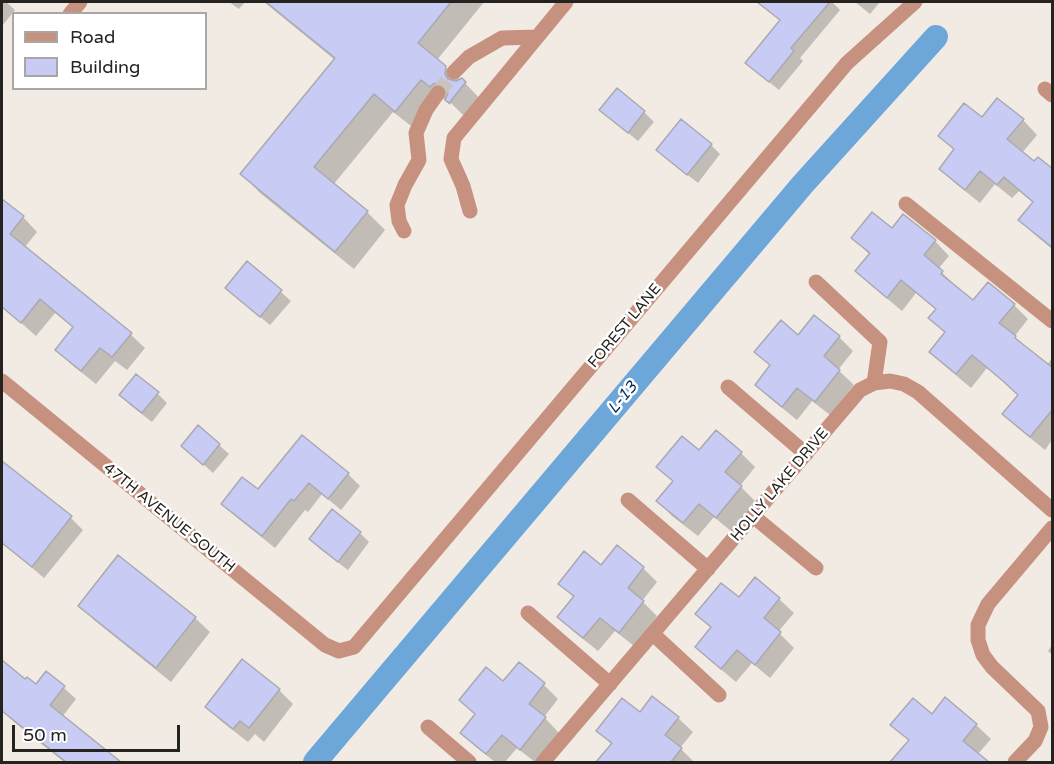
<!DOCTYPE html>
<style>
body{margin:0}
#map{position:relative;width:1054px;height:764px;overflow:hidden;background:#f2ebe4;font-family:"Varela Round",sans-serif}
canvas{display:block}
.frame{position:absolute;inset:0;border:3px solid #252320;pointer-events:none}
.legend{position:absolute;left:12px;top:12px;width:195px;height:78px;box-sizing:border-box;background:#fff;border:2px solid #a8a7a6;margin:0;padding:8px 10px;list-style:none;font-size:18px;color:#252320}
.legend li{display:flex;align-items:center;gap:12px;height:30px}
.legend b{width:30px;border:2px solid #a8a7a6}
.scale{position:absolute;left:12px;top:725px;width:168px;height:27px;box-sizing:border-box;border:3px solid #252320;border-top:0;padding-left:8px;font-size:18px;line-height:21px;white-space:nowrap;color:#252320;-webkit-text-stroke:4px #fff;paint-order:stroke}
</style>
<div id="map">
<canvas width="1054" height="764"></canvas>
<div class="frame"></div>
<ul class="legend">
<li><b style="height:8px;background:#c79180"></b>Road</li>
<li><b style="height:16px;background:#c8cbf4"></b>Building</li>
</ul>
<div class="scale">50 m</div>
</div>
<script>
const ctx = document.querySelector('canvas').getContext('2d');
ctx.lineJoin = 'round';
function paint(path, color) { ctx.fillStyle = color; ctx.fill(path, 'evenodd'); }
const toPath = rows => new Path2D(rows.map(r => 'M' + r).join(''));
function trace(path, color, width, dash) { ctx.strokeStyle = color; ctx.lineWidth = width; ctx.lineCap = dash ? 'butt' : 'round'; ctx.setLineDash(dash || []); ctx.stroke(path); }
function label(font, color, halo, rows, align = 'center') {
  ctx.font = font + ' "Varela Round",sans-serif'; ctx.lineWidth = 5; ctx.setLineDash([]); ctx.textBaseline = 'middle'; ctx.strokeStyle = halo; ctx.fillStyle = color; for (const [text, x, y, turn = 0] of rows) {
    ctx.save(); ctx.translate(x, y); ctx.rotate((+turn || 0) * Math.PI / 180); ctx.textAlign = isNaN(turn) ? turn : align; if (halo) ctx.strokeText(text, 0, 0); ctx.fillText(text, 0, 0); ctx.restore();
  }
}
paint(toPath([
 [2,2,6,2,15,10,2,26],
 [229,2,245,2,239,9],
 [264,2,484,2,437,60,460,81,465,83,483,102,468,120,451,103,450,105,441,97,415,129,393,112,333,185,367,212,385,230,354,269,260,193,242,174,335,60],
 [766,2,832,2,840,10,800,58,803,61,779,90,757,72,781,21,763,5],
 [855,2,880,2,870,14],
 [644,112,654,122,638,141,611,119],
 [982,119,1023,120,1037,135,1022,153,1035,163,1052,170,1052,249,1034,234,1020,220,1034,203,1019,191,1012,198,995,184,980,203,955,183,941,169,955,151,940,136],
 [711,145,720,154,698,183,668,160,658,150],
 [2,201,23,217,37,232,24,248,130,334,145,348,127,370,115,361,96,384,71,364,57,350,74,328,55,313,36,336,2,306],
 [892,230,935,241,949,256,938,269,956,286,955,288,973,302,1014,305,1028,319,1014,337,1026,349,1047,365,1052,358,1052,440,1045,450,1018,428,1004,414,1020,395,987,368,971,388,945,366,931,352,946,334,930,318,937,310,916,293,902,311,871,285,857,271,870,255,853,238],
 [248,263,291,301,270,325,237,298],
 [799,337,839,337,853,351,838,370,854,385,830,415,812,401,797,420,771,399,757,385,771,366,756,352],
 [158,394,167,403,152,422,130,405,121,395],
 [219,445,229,454,213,473,183,446],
 [700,452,741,453,755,467,740,486,755,501,731,531,714,517,698,536,672,516,658,501,674,482,658,467],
 [2,463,71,518,83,530,44,578,18,556,2,540],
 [348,474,360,486,341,510,322,494,308,512,305,510,275,548,235,516,223,504,259,491],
 [360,533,369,542,348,570,320,549,311,539],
 [118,557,195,618,210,632,171,682,94,620,80,606],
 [643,568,657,582,642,601,657,616,634,646,615,631,598,651,573,631,559,617,574,598,560,583],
 [755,579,779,599,794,613,778,632,794,648,770,678,752,663,736,682,711,661,697,647,712,629,697,614,739,599],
 [1052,645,1052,655,1048,651],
 [2,662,26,681,36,686,46,673,64,688,76,699,62,717,118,762,64,762,14,722,2,710],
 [519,664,544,685,558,699,544,717,559,733,535,762,517,748,505,762,495,762,476,747,462,733,476,715,461,700,504,683],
 [279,690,293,704,264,742,255,734,248,742,221,721,207,707],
 [652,698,678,718,693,732,680,748,694,762,598,762,612,745,598,731,640,714],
 [945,699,976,725,991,739,977,755,986,762,902,762,896,757,909,741,892,725,932,716]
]), '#0003');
trace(toPath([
 [315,762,803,184,936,37]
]), '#6da6d9', 24);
const building = toPath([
 [266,2,451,2,418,43,446,66,445,74,448,79,456,81,462,78,466,82,449,103,445,100,448,93,444,85,438,83,433,84,430,87,421,80,395,112,374,94,314,167,368,211,335,252,240,174,335,58,266,2],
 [757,2,830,2,791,48,794,51,769,82,745,63,780,20,757,2],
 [617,88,645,111,628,133,599,110,617,88],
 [997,98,1024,119,1007,139,1034,161,1038,157,1053,169,1053,248,1018,220,1033,202,1004,177,997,185,980,171,965,190,939,169,954,149,938,136,964,103,982,117,997,98],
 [681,119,712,144,687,175,656,150,681,119],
 [2,199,24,216,10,234,132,333,112,357,100,348,81,371,55,350,73,327,40,299,21,323,2,307,2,199],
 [872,212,892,228,903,214,936,240,924,255,943,271,941,274,973,300,988,282,1015,304,999,323,1016,336,1015,338,1053,368,1053,409,1030,437,1002,414,1018,395,1003,381,972,355,956,374,929,352,945,332,928,318,936,309,901,280,887,298,855,271,870,253,851,238,872,212],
 [247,261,282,290,260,317,225,288,247,261],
 [814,315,840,336,824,356,840,370,815,402,797,388,782,407,755,385,770,365,754,352,781,320,798,335,814,315],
 [136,374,159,392,142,413,119,395,136,374],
 [198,425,220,444,203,465,181,446,198,425],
 [716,430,742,452,725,472,742,486,716,518,699,504,683,523,656,501,673,481,656,467,682,436,699,450,716,430],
 [302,435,349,473,328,499,309,483,294,501,291,499,262,536,221,504,242,477,258,489,302,435],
 [2,461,72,516,32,567,2,543,2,461],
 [332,509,361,532,338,562,309,539,332,509],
 [617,545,644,567,628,588,644,601,619,633,600,618,583,638,557,617,574,596,558,584,584,551,601,565,617,545],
 [118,555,196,617,156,668,78,606,118,555],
 [755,577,780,598,764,618,781,632,755,665,737,650,721,669,695,647,711,627,695,614,721,583,739,597,755,577],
 [242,659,280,689,249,728,240,721,233,729,205,707,242,659],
 [2,660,25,679,27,677,36,684,46,671,65,686,50,705,121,762,66,762,2,711,2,660],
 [519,662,545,683,529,704,546,717,520,750,502,735,486,754,460,733,475,714,459,700,486,667,503,681,519,662],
 [652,696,679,717,665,735,682,748,671,762,596,762,612,743,596,731,622,698,640,712,652,696],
 [945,697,977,724,963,741,989,762,890,762,909,740,890,725,913,698,932,714,945,697]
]);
paint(building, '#c8cbf4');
trace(building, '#a9a9b2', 1.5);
trace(toPath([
 [438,93,454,72]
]), '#c9c3bd', 15, [15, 8]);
trace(toPath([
 [70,14,80,2],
 [454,72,469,57,502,38,537,37],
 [1045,89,1052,95],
 [906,204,1052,321],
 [470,211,463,186,451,159,454,138,566,2],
 [404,231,399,221,397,205,405,185,419,160,416,133,426,110,438,93],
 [816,282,880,342,874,383],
 [2,381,325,645,339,651,354,647,847,63,915,2],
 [728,387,806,454],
 [628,500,708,569],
 [753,516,816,568],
 [528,613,610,684],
 [653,634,719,695],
 [428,727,469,762],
 [543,762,860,390,874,383,890,381,904,384,918,392,1052,510],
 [1015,762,1035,741,1041,727,1038,711,992,667,983,655,978,640,978,625,988,604,1052,528]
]), '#c79180', 15);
label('15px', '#252320', '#fff', [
 ["FOREST LANE",625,326,-50],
 ["HOLLY LAKE DRIVE",780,485,-50],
 ["47TH AVENUE SOUTH",169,518,39]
]);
label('italic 16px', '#053254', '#fff', [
 ["L-13",623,398,-50]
]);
</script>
